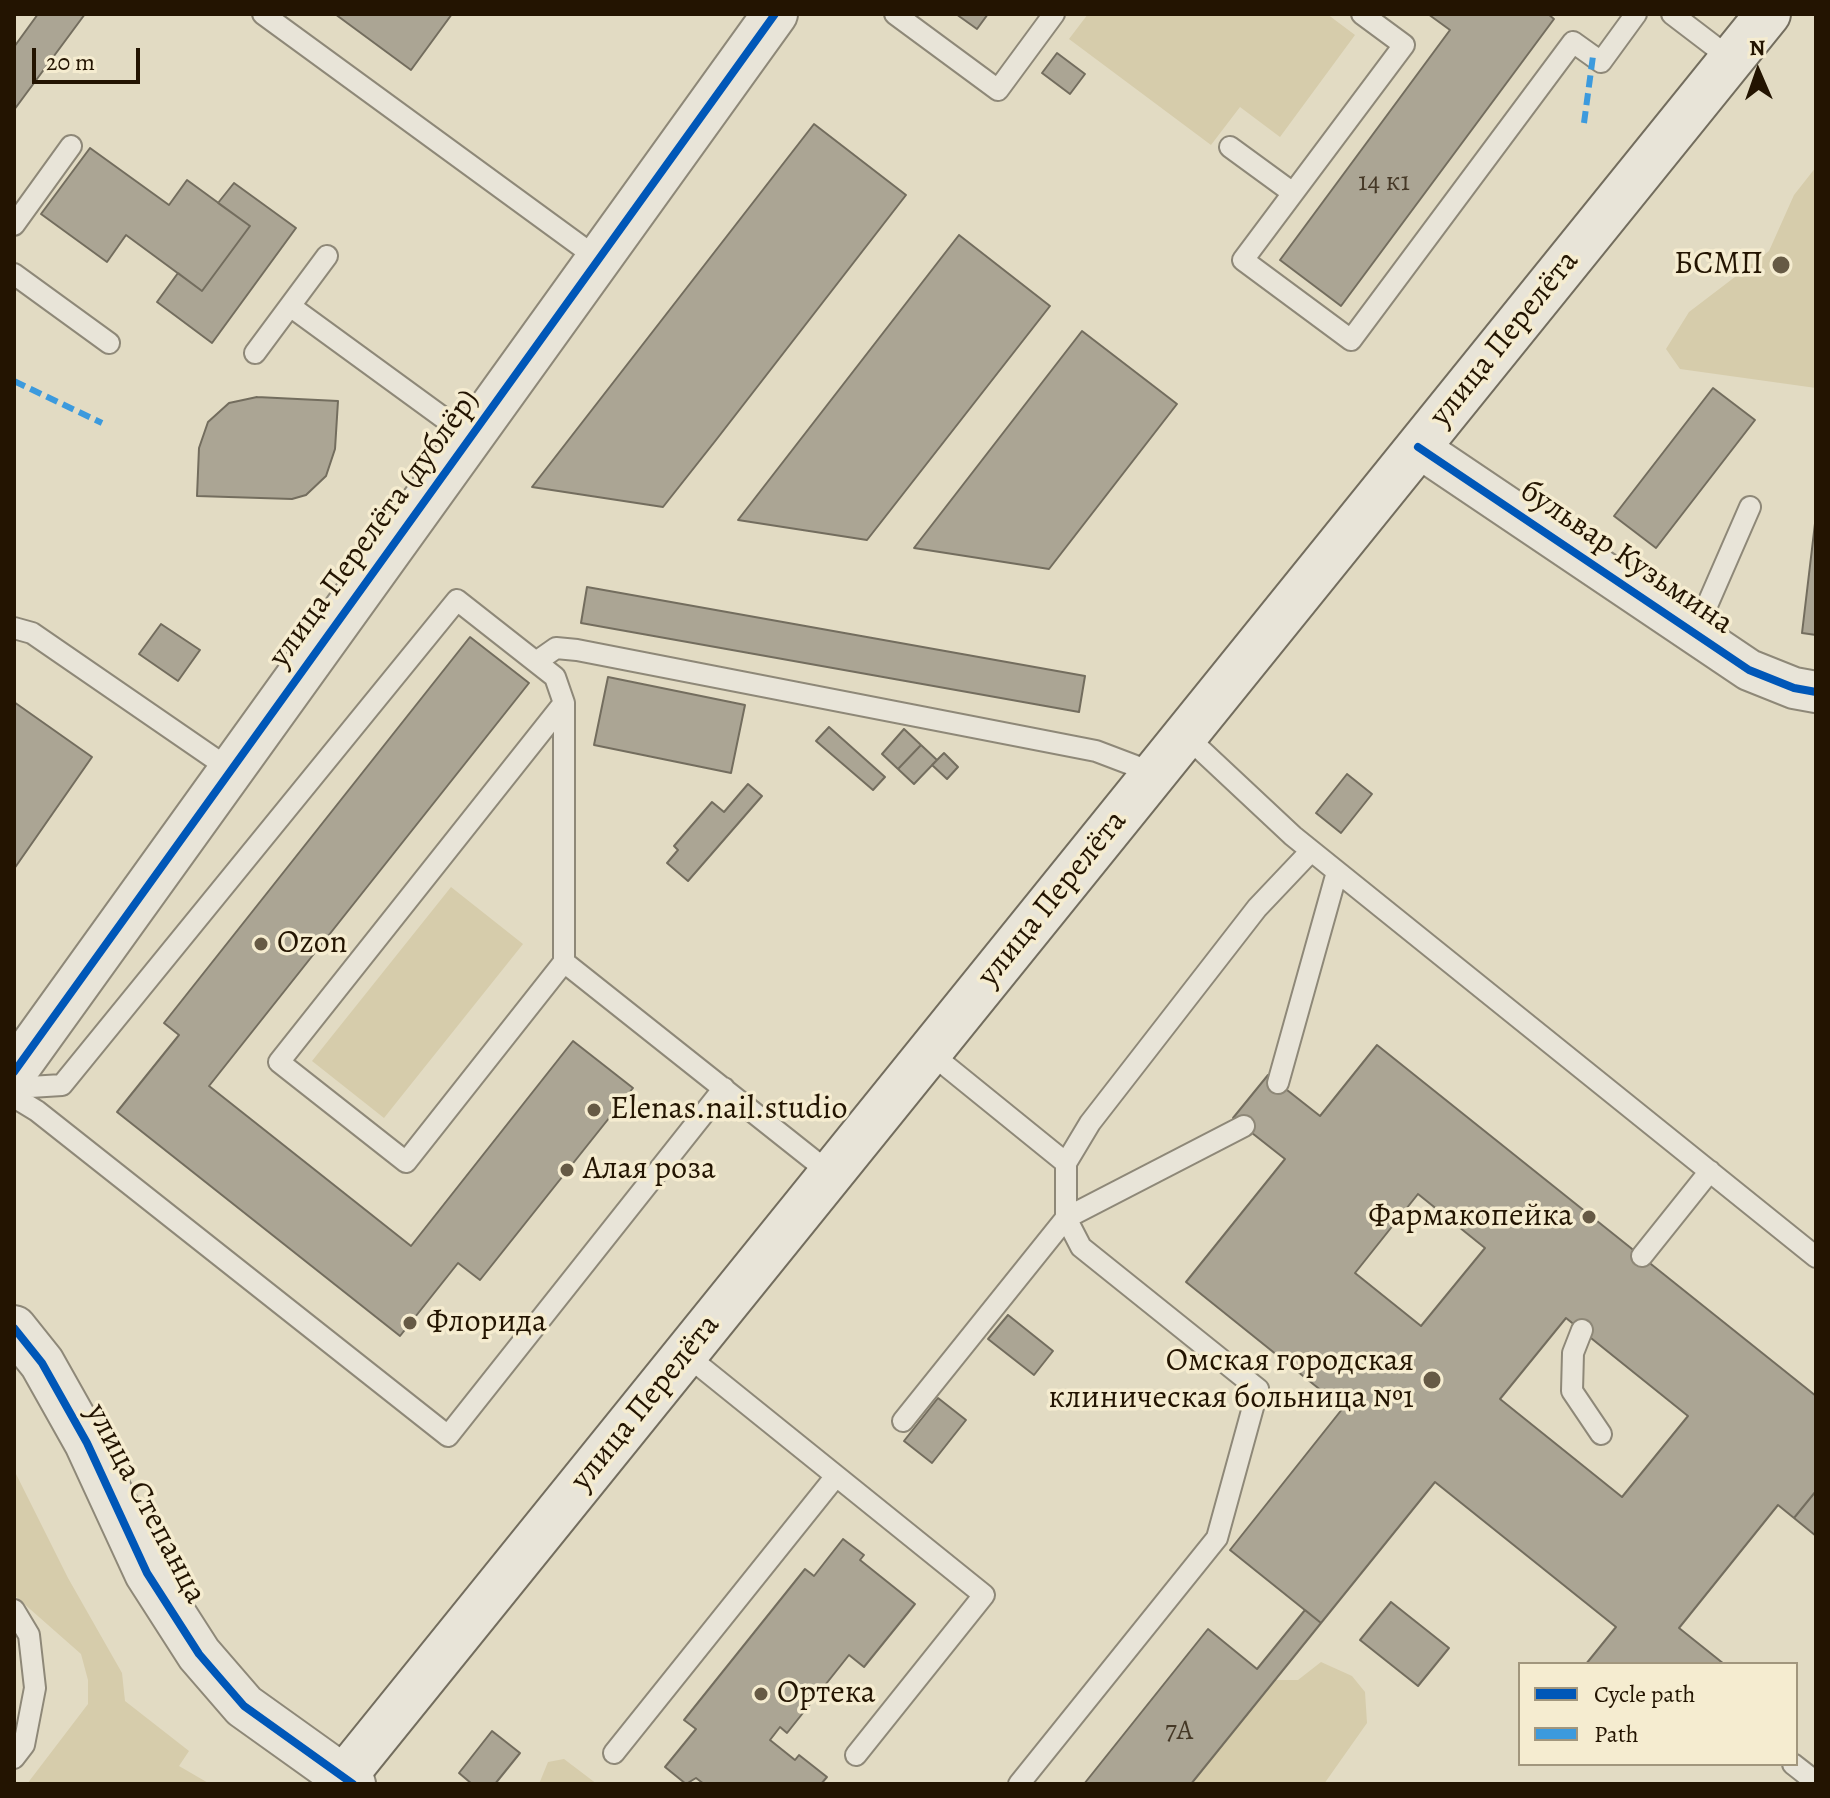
<!DOCTYPE html>
<meta charset="utf-8">
<style>
body{margin:0}
#map{position:relative;width:1830px;height:1798px;overflow:hidden;background:#e2dbc3;font-family:Alegreya,serif}
canvas{display:block}
.frame{position:absolute;inset:0;border:16px solid #231401;pointer-events:none}
.legend{position:absolute;left:1518px;top:1662px;width:280px;height:104px;box-sizing:border-box;background:#f5ecd0;border:2px solid #a1967d;margin:0;padding:10px 14px;list-style:none;font-size:24px;color:#231401}
.legend li{display:flex;align-items:center;gap:16px;height:40px}
.legend b{width:40px;border:2px solid #a1967d}
.north{position:absolute;left:1718px;top:32px;width:80px;height:80px;-webkit-text-stroke:6px #f5ecd0;paint-order:stroke;rotate:358deg;font-size:22px;font-weight:700;line-height:32px;text-align:center;color:#231401}
.north::after{content:'';display:block;margin:auto;width:28px;height:36px;background:#231401;clip-path:polygon(50% 0,100% 100%,50% 72%,0 100%)}
.scale{position:absolute;left:32px;top:48px;width:108px;height:36px;box-sizing:border-box;border:4px solid #231401;border-top:0;padding-left:10px;font-size:24px;line-height:28px;white-space:nowrap;color:#231401;-webkit-text-stroke:6px #f5ecd0;paint-order:stroke}
</style>
<div id="map">
<canvas width="1830" height="1798"></canvas>
<div class="frame"></div>
<ul class="legend">
<li><b style="height:10px;background:#0057b8"></b>Cycle path</li>
<li><b style="height:10px;background:#3c9add"></b>Path</li>
</ul>
<div class="north">N</div>
<div class="scale">20 m</div>
</div>
<script>
const ctx = document.querySelector('canvas').getContext('2d');
ctx.lineJoin = 'round';
function paint(path, color) { ctx.fillStyle = color; ctx.fill(path, 'evenodd'); }
const toPath = rows => new Path2D(rows.map(r => 'M' + r).join(''));
function trace(path, color, width, dash) { ctx.strokeStyle = color; ctx.lineWidth = width; ctx.lineCap = dash ? 'butt' : 'round'; ctx.setLineDash(dash || []); ctx.stroke(path); }
function label(font, color, halo, rows, align = 'center') {
  ctx.font = font + ' Alegreya,serif'; ctx.lineWidth = 7; ctx.setLineDash([]); ctx.textBaseline = 'middle'; ctx.strokeStyle = halo; ctx.fillStyle = color; for (const [text, x, y, turn = 0] of rows) {
    ctx.save(); ctx.translate(x, y); ctx.rotate((+turn || 0) * Math.PI / 180); ctx.textAlign = isNaN(turn) ? turn : align; if (halo) ctx.strokeText(text, 0, 0); ctx.fillText(text, 0, 0); ctx.restore();
  }
}
paint(toPath([
 [1088,14,1327,14,1355,35,1280,137,1240,107,1211,145,1069,39],
 [1816,167,1816,388,1680,369,1666,349,1689,312,1769,251,1794,195],
 [451,887,523,944,384,1118,312,1061],
 [14,1470,68,1578,122,1673,125,1701,189,1751,179,1766,210,1784,27,1784,88,1704,88,1680,81,1654,14,1595],
 [1321,1662,1352,1676,1365,1692,1367,1723,1324,1784,1191,1784,1275,1680,1298,1680],
 [564,1759,593,1781,597,1784,539,1784,548,1762]
]), '#d6ccab');
const building = toPath([
 [38,14,85,14,14,110,14,47,38,14],
 [335,14,452,14,411,70,335,14],
 [956,14,988,14,977,29,956,14],
 [1428,14,1548,14,1554,19,1341,306,1280,260,1450,30,1428,14],
 [1057,53,1085,74,1070,94,1042,73,1057,53],
 [814,124,906,195,716,440,663,507,532,487,814,124],
 [90,148,169,205,187,180,250,226,202,291,126,235,107,262,41,214,90,148],
 [234,183,296,228,212,343,157,302,178,273,202,291,250,226,218,203,234,183],
 [959,235,1050,306,867,540,738,520,959,235],
 [1082,331,1177,404,1049,569,914,548,1082,331],
 [1713,388,1755,420,1656,548,1614,516,1713,388],
 [257,397,338,401,335,449,326,476,306,495,292,499,197,496,199,448,208,422,229,403,257,397],
 [1816,515,1816,635,1802,633,1816,515],
 [587,587,1085,676,1079,712,581,623,587,587],
 [161,624,200,650,178,681,139,654,161,624],
 [470,637,529,683,209,1086,411,1246,573,1041,633,1088,480,1280,458,1263,400,1336,117,1112,179,1035,164,1023,470,637],
 [608,677,745,705,731,773,594,745,608,677],
 [14,702,92,757,14,869,14,702],
 [829,727,885,777,873,790,816,741,829,727],
 [904,729,921,745,898,769,882,754,904,729],
 [921,745,937,760,914,784,898,769,921,745],
 [944,753,958,767,947,779,932,765,944,753],
 [1347,774,1372,794,1341,833,1316,813,1347,774],
 [748,784,762,796,688,881,667,863,678,850,674,846,712,802,724,812,748,784],
 [1377,1045,1816,1396,1816,1491,1794,1518,1778,1505,1679,1628,1724,1664,1586,1664,1616,1627,1435,1482,1321,1623,1230,1550,1343,1408,1186,1282,1285,1159,1233,1118,1268,1075,1320,1116,1377,1045],
 [1418,1194,1485,1248,1421,1326,1355,1273,1418,1194],
 [1566,1318,1688,1416,1622,1497,1500,1399,1566,1318],
 [1008,1315,1053,1351,1034,1375,988,1339,1008,1315],
 [938,1398,966,1420,932,1463,904,1441,938,1398],
 [1816,1491,1816,1536,1794,1518,1816,1491],
 [843,1539,864,1555,860,1560,915,1604,864,1667,849,1655,787,1733,780,1727,770,1740,795,1760,799,1755,827,1777,821,1784,704,1784,696,1778,686,1784,665,1767,696,1729,684,1720,805,1569,814,1576,843,1539],
 [1391,1602,1449,1648,1418,1686,1360,1640,1391,1602],
 [1305,1610,1321,1623,1191,1784,1084,1784,1208,1629,1257,1669,1305,1610],
 [492,1731,520,1753,495,1784,472,1784,459,1773,492,1731]
]);
paint(building, '#aba594');
trace(building, '#736d5e', 2);
const service = toPath([
 [263,14,597,258],
 [895,14,998,90,1054,14],
 [1362,14,1404,45,1243,260,1351,340,1573,42,1601,62,1636,14],
 [1672,14,1731,59],
 [1230,147,1293,193],
 [14,225,71,146],
 [14,274,109,343],
 [290,306,471,438],
 [255,353,327,256],
 [14,628,32,633,231,770],
 [1695,633,1750,507],
 [536,662,556,648,577,650,1096,751,1154,773],
 [564,703,279,1062,406,1162,564,962,831,1174],
 [1185,735,1293,836,1816,1257],
 [929,1052,1066,1163],
 [1278,1083,1337,872],
 [14,1088,62,1085,457,600,555,677,564,703,564,962],
 [14,1097,37,1111,448,1436,724,1088],
 [1642,1256,1710,1171],
 [1582,1330,1573,1353,1572,1391,1601,1434],
 [685,1354,984,1595,856,1755],
 [903,1421,1066,1218,1244,1126],
 [14,1610,29,1635,35,1688,24,1745,14,1758],
 [614,1753,836,1476],
 [1793,1764,1816,1782],
 [1019,1784,1217,1538,1258,1389,1081,1247,1066,1218,1066,1163,1090,1123,1257,908,1311,851]
]);
const minor = toPath([
 [1418,447,1749,670,1794,688,1816,692]
]);
const tertiary = toPath([
 [14,1072,775,14],
 [14,1328,42,1363,87,1443,147,1573,199,1654,244,1706,353,1784]
]);
const secondary = toPath([
 [338,1784,1768,14]
]);
trace(service, '#8e8878', 24);
trace(minor, '#8e8878', 44);
trace(tertiary, '#8e8878', 48);
trace(secondary, '#736d5e', 48);
trace(service, '#e8e4d8', 20);
trace(minor, '#e8e4d8', 40);
trace(tertiary, '#e8e4d8', 44);
trace(secondary, '#e8e4d8', 44);
trace(toPath([
 [1584,123,1593,56],
 [14,381,102,423]
]), '#3c9add', 6, [12, 6]);
trace(toPath([
 [1418,447,1749,670,1794,688,1816,692],
 [14,1072,775,14],
 [14,1328,42,1363,87,1443,147,1573,199,1654,244,1706,353,1784]
]), '#0057b8', 8);
for (const [x, y, r, color] of [
 [1781,265,10,"#665a45"],
 [261,944,8,"#665a45"],
 [594,1110,8,"#665a45"],
 [567,1170,8,"#665a45"],
 [1589,1217,8,"#665a45"],
 [410,1323,8,"#665a45"],
 [1432,1380,10,"#665a45"],
 [761,1694,8,"#665a45"]
]) { const dot = new Path2D(); dot.arc(x, y, r, 0, 2 * Math.PI); ctx.fillStyle = color; ctx.fill(dot); trace(dot, '#f5ecd0', 3); }
label('28px', '#453826', null, [
 ["14 к1",1384,183],
 ["7А",1179,1732]
]);
label('32px', '#231401', '#f5ecd0', [
 ["БСМП",1763,265,"right"],
 ["Ozon",277,944],
 ["Elenas.nail.studio",610,1110],
 ["Алая роза",583,1170],
 ["Фармакопейка",1573,1217,"right"],
 ["Флорида",426,1323],
 ["Омская городская",1414,1362,"right"],
 ["клиническая больница №1",1414,1399,"right"],
 ["Ортека",777,1694]
], 'left');
label('32px', '#231401', '#f5ecd0', [
 ["улица Перелёта",1505,339,-51],
 ["улица Перелёта (дублёр)",375,529,-54],
 ["бульвар Кузьмина",1626,558,34],
 ["улица Перелёта",1053,899,-51],
 ["улица Перелёта",646,1403,-51],
 ["улица Степанца",145,1504,62]
]);
</script>
